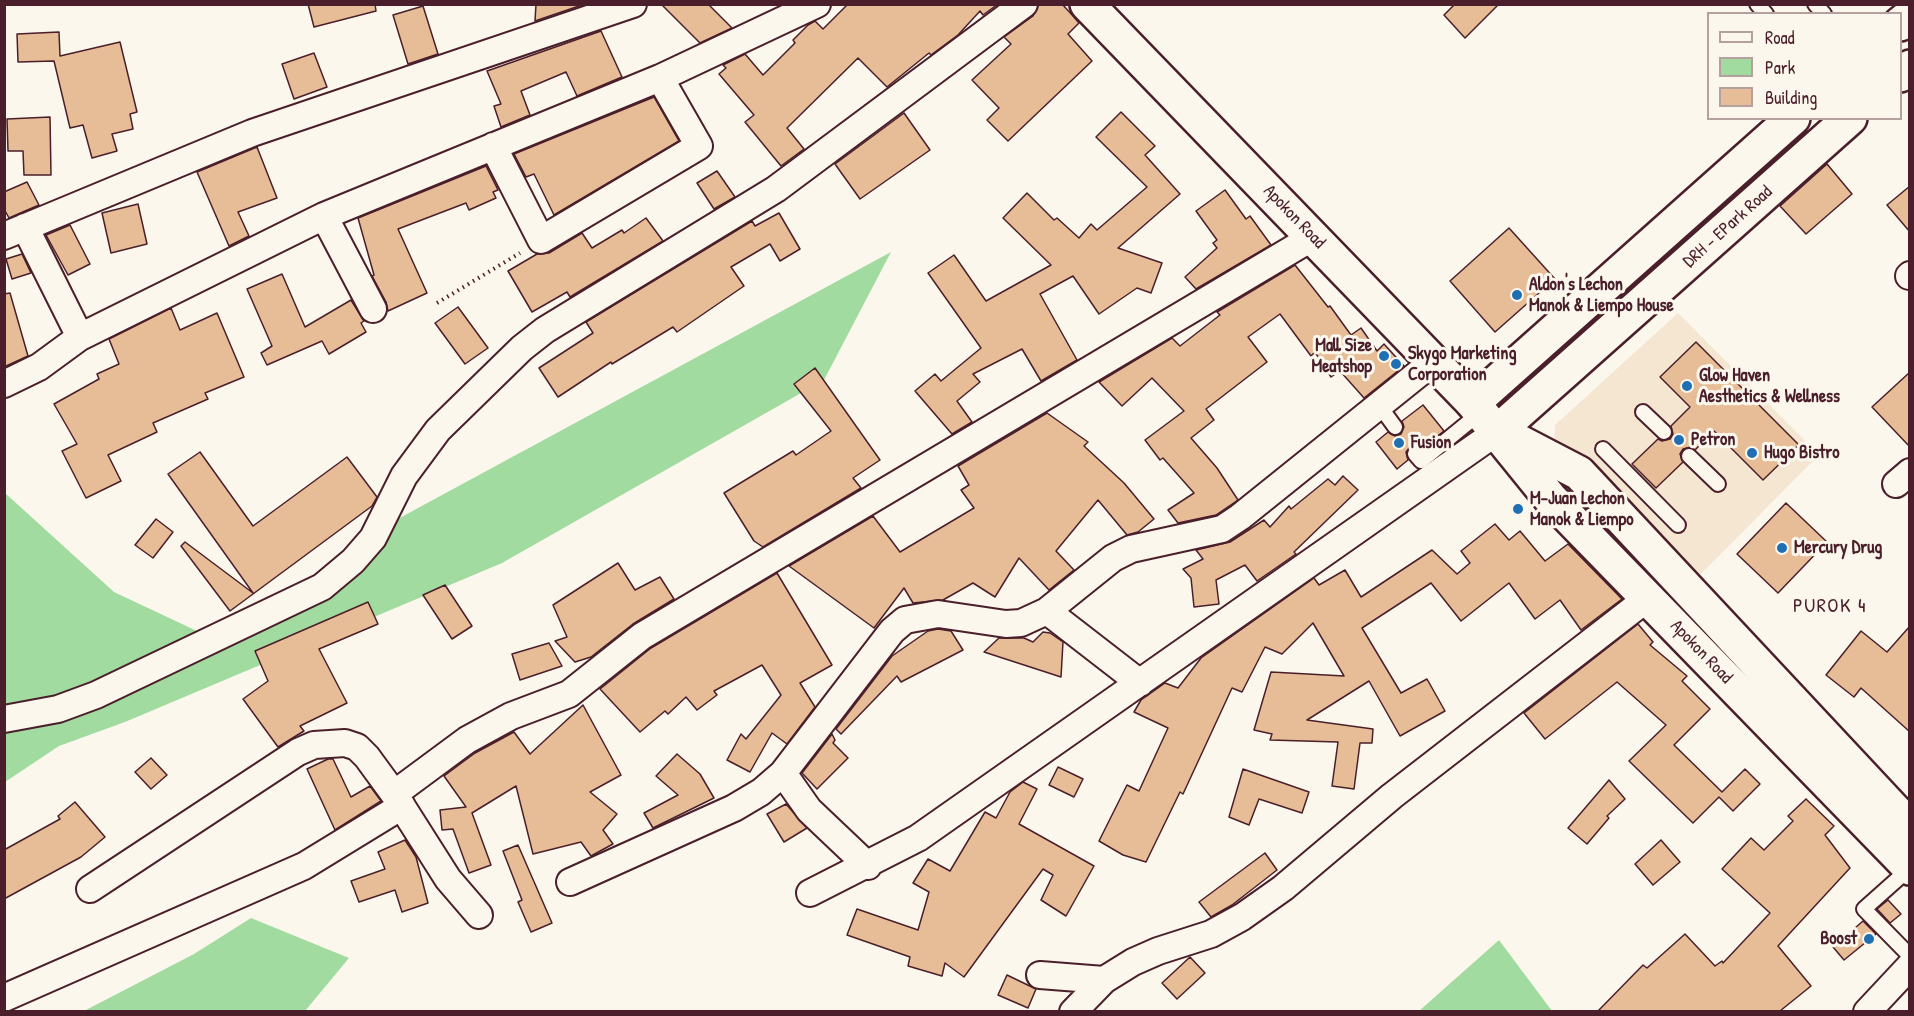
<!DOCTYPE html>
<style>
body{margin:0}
#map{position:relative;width:1914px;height:1016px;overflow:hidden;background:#fbf7ec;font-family:"Patrick Hand",sans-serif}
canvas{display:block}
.frame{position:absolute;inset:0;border:6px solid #4a1f2b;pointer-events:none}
.legend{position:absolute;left:1707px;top:12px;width:195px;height:108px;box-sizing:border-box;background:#fbf7ec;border:2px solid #b4a19f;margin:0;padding:8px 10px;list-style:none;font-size:18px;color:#4a1f2b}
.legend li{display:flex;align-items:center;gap:12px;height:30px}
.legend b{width:30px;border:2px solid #b4a19f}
</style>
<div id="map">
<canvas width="1914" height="1016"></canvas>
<div class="frame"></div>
<ul class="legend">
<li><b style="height:8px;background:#fbf7ec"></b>Road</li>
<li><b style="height:16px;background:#a2dba0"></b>Park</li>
<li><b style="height:16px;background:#e6bd96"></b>Building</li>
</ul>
</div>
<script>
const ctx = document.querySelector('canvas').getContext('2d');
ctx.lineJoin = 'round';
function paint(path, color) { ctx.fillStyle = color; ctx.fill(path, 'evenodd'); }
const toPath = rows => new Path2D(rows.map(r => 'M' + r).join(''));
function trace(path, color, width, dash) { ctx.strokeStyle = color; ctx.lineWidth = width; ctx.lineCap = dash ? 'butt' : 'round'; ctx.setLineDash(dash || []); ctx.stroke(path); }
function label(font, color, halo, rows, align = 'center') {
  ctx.font = font + ' "Patrick Hand",sans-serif'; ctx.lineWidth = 6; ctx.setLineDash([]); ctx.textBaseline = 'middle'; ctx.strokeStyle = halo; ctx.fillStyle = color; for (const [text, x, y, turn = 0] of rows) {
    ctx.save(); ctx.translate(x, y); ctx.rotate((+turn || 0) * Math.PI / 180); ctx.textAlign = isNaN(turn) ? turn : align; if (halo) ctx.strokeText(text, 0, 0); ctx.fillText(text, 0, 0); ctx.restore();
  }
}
paint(toPath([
 [1678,313,1819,455,1683,592,1554,460,1555,425]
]), '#f5e6d2');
paint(toPath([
 [891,252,824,380,502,563,125,722,59,746,5,782,5,493,114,592,216,640,394,521],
 [251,918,349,958,305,1011,84,1011,194,954],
 [1499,940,1552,1011,1419,1011]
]), '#a2dba0');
const building = toPath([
 [308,4,375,4,376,11,314,27,308,4],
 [536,4,585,4,535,21,536,4],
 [661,4,708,4,732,28,700,43,661,4],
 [848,4,998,4,983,15,980,11,958,35,931,55,929,53,887,87,858,58,787,128,804,149,781,166,745,122,754,115,719,74,726,68,723,65,745,54,763,75,795,43,793,40,808,25,815,21,823,29,848,4],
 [1039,4,1062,4,1073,16,1079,23,1068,34,1092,61,1008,141,987,120,999,108,972,80,1011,44,1004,37,1033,16,1039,4],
 [1455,4,1499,4,1465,38,1444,15,1455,4],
 [423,6,438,54,408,64,393,15,423,6],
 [601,31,622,77,577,96,566,72,521,91,530,115,501,127,494,106,501,104,487,71,601,31],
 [59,32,60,56,120,42,137,112,130,114,133,129,112,134,117,151,92,158,83,125,70,128,54,61,18,62,17,34,59,32],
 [314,53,327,87,294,99,282,64,314,53],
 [654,97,679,141,554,215,534,174,526,177,514,154,654,97],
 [1121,112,1155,146,1145,155,1180,194,1118,248,1162,263,1151,293,1137,288,1099,314,1073,276,1040,294,1077,360,1041,381,1022,349,973,374,980,382,957,401,972,422,952,434,915,391,935,374,941,381,981,348,928,273,954,255,986,301,1051,265,1003,218,1027,193,1054,220,1057,218,1079,238,1091,224,1097,230,1147,187,1096,137,1121,112],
 [904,113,930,150,860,199,835,164,904,113],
 [50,117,51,175,24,175,23,151,8,151,7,119,50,117],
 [257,147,277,198,238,212,249,236,229,246,197,172,257,147],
 [1827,164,1852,194,1806,234,1780,206,1827,164],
 [486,166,498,190,493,192,496,198,469,210,466,203,398,229,427,293,388,311,386,302,372,276,374,275,358,218,486,166],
 [717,171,735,197,714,209,697,183,717,171],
 [27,182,39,205,9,218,4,209,4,192,27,182],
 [1910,186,1910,232,1887,205,1910,186],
 [1225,190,1246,219,1250,216,1271,245,1196,289,1185,277,1217,248,1213,243,1217,240,1196,211,1225,190],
 [138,204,147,244,111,253,102,213,138,204],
 [779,213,800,249,780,261,770,244,731,267,744,286,677,332,673,327,612,364,611,362,558,397,539,368,593,333,586,322,752,221,755,226,779,213],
 [646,218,663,241,570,297,567,292,532,312,508,271,537,254,549,253,582,233,592,248,622,230,624,233,646,218],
 [70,225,90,264,68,275,46,235,70,225],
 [1509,228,1555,279,1495,332,1450,281,1509,228],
 [22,254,31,273,12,279,6,259,22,254],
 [1295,265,1328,307,1330,306,1351,335,1361,328,1377,351,1384,344,1404,366,1364,398,1340,371,1331,377,1315,352,1311,356,1280,314,1248,337,1267,362,1206,409,1214,420,1191,438,1217,468,1238,500,1216,515,1178,523,1168,510,1194,493,1163,458,1160,460,1145,440,1184,411,1152,378,1122,406,1099,382,1172,338,1180,346,1220,315,1217,312,1295,265],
 [282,274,305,327,351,300,364,321,361,323,366,332,329,354,322,341,267,365,261,353,272,346,247,289,282,274],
 [10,293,28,356,4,367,4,294,10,293],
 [458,307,488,348,465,364,435,323,458,307],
 [171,308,180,330,217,313,244,377,205,393,208,399,153,423,157,432,108,455,121,481,86,498,62,451,77,444,54,404,99,379,97,374,119,364,109,339,171,308],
 [1696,342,1799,445,1763,480,1714,431,1695,450,1691,447,1683,449,1680,454,1683,462,1656,488,1632,464,1658,439,1662,441,1670,439,1673,434,1671,426,1690,407,1660,377,1696,342],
 [815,368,880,460,853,478,861,488,763,547,754,541,724,493,793,451,796,455,831,431,794,384,815,368],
 [1910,372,1910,447,1872,407,1910,372],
 [1423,405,1444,431,1422,448,1417,445,1410,447,1406,452,1408,460,1397,469,1376,442,1388,432,1395,436,1401,434,1404,427,1402,421,1423,405],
 [1047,413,1088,442,1084,446,1124,483,1154,519,1138,532,1127,535,1098,500,1056,551,1074,570,1049,590,1019,558,995,597,973,583,943,600,913,603,904,588,874,628,789,566,873,516,900,552,974,508,961,490,969,485,958,466,1047,413],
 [200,452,253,526,347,457,377,497,372,506,230,611,181,546,185,542,253,593,168,474,200,452],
 [1343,476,1358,490,1294,552,1296,554,1257,581,1245,565,1216,580,1219,604,1194,607,1191,578,1183,569,1203,559,1196,550,1230,542,1264,520,1270,527,1289,506,1291,509,1328,479,1335,485,1343,476],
 [1786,503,1827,542,1778,593,1737,554,1786,503],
 [156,519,173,532,153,558,135,545,156,519],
 [1495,524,1509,540,1520,531,1545,561,1568,544,1622,599,1581,630,1560,600,1535,619,1509,583,1461,621,1431,583,1362,628,1401,693,1427,679,1445,711,1400,736,1369,681,1307,720,1373,729,1372,743,1360,743,1354,789,1332,786,1338,742,1270,740,1272,734,1254,730,1271,672,1344,676,1313,623,1282,654,1265,647,1242,692,1232,688,1183,794,1180,792,1146,862,1123,855,1099,841,1127,785,1139,791,1168,728,1134,712,1141,700,1165,683,1178,688,1201,658,1314,578,1319,585,1345,570,1361,597,1432,550,1457,574,1470,563,1461,551,1495,524],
 [618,563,635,590,660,577,674,599,633,624,591,657,575,662,555,641,567,637,553,605,618,563],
 [777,573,832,665,800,683,815,707,787,744,772,733,750,772,727,760,741,734,746,739,781,695,762,665,714,691,717,695,697,710,686,697,668,714,665,711,640,732,600,689,651,648,777,573],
 [445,585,472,626,452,639,423,595,445,585],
 [368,602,378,624,319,649,347,703,300,726,304,731,278,747,243,699,268,681,255,651,368,602],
 [1638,624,1653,642,1650,645,1687,676,1682,681,1710,709,1674,745,1722,792,1745,769,1760,784,1733,811,1719,797,1693,823,1629,761,1666,725,1617,682,1545,739,1524,713,1638,624],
 [1910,626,1910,732,1861,688,1854,697,1826,675,1861,631,1887,652,1910,626],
 [938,629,951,631,963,650,901,682,897,676,841,734,836,729,892,656,928,631,938,629],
 [1043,632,1050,633,1063,642,1061,677,984,652,999,638,1024,638,1033,642,1043,632],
 [549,643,562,666,520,680,512,654,549,643],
 [583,705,621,775,590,792,617,814,603,830,613,844,591,856,581,842,533,854,516,786,472,813,491,865,469,873,453,829,442,830,440,810,466,807,444,776,475,753,514,732,530,754,583,705],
 [832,734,835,740,833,743,848,758,817,789,802,773,832,734],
 [677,754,700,774,714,798,653,828,644,813,678,795,656,776,677,754],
 [151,758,167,775,151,789,135,772,151,758],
 [328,759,333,759,351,797,370,786,381,801,335,830,307,769,328,759],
 [1058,767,1083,779,1074,797,1049,785,1058,767],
 [1243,769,1309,792,1302,813,1259,799,1249,825,1229,817,1243,769],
 [1609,780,1625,799,1607,816,1609,818,1587,844,1568,828,1609,780],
 [1023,782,1037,789,1019,824,1094,866,1066,916,1041,900,1053,875,1043,869,964,977,945,963,942,976,908,966,910,957,847,935,857,909,918,930,929,892,913,883,928,859,950,871,985,812,996,818,1010,792,1023,782],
 [1806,799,1834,826,1825,835,1850,868,1778,946,1811,986,1780,1011,1598,1011,1643,965,1647,968,1685,934,1715,966,1722,961,1723,963,1770,913,1722,869,1751,838,1764,850,1793,821,1788,816,1806,799],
 [75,802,105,837,81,857,4,899,4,850,60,819,58,816,75,802],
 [786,804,807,828,784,842,767,814,786,804],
 [405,840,416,857,428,903,402,912,395,890,359,902,351,881,385,869,378,852,405,840],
 [1661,840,1680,862,1653,885,1635,864,1661,840],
 [518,845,552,923,531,932,518,902,522,900,503,851,518,845],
 [1265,853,1277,870,1232,905,1211,917,1199,902,1265,853],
 [1888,900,1901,914,1890,923,1877,909,1888,900],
 [1863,921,1876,934,1844,960,1833,947,1863,921],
 [1190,957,1205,973,1177,999,1162,983,1190,957],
 [1007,975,1036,989,1028,1008,998,995,1007,975]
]);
paint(building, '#e6bd96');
trace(building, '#4a1f2b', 1.5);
const service = toPath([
 [1757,4,1766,14],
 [1815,4,1824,14],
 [1379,405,1395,427],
 [1643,412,1664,432],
 [1603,449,1678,525],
 [1415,454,1421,461,1481,412],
 [1689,456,1718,484],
 [1910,868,1864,909,1910,956]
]);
const minor = toPath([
 [493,146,541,240,699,146,660,78],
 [324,216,373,309],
 [25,227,80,337],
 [4,236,252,133,633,4],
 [1909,276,1910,275],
 [4,384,39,367,80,337,324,216,660,78,817,4],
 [1896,484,1910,472],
 [1047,611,1140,683],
 [4,719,58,709,96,695,322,587,353,561,373,538,404,476,438,430,522,348,545,330,776,189,1024,4],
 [783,773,809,810,868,866],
 [394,794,467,740,511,716,569,694,642,636,1313,237],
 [570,882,734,808,761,792,783,773,892,631,905,620,938,614,1006,624,1021,623,1047,611,1113,558,1131,549,1222,529,1240,517,1433,362],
 [90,889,298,752,314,745,345,743,357,747,367,757,394,794,448,879,479,915],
 [810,893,918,838,1498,431],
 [1040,975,1104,980],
 [4,998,304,866,402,806],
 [1073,1012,1104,980,1133,962,1158,951,1211,934,1242,917,1283,888,1392,796,1649,597],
 [1867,1012,1910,966]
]);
const secondary = toPath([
 [1900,24,1910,16],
 [1900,75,1910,67],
 [1473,403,1793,118],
 [1498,431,1850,118]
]);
const trunk = toPath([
 [1087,4,1473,403,1550,498,1910,868],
 [1508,436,1579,473,1910,827]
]);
trace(service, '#4a1f2b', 18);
trace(minor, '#4a1f2b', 30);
trace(secondary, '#4a1f2b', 38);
trace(trunk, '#4a1f2b', 38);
trace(toPath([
 [437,303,520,253]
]), '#4a1f2b', 4, [1.5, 4.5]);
trace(service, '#fbf7ec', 14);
trace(minor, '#fbf7ec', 26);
trace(secondary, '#fbf7ec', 33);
trace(trunk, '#fbf7ec', 33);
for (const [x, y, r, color] of [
 [1517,295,6,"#1f6fb2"],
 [1384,356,6,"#1f6fb2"],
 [1396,364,6,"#1f6fb2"],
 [1687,386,6,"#1f6fb2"],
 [1679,440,6,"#1f6fb2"],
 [1399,443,6,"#1f6fb2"],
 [1752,453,6,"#1f6fb2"],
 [1518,509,6,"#1f6fb2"],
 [1782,548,6,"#1f6fb2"],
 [1869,939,6,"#1f6fb2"]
]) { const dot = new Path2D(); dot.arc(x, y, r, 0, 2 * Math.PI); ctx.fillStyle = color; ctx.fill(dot); trace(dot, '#fbf7ec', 2); }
label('18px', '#4a1f2b', '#fbf7ec', [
 ["Apokon Road",1294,217,46],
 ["DRH - EPark Road",1728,227,-42],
 ["Apokon Road",1701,652,46]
]);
label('bold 18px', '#4a1f2b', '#fbf7ec', [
 ["Aldon's Lechon",1529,285],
 ["Manok & Liempo House",1529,306],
 ["Mall Size",1372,346,"right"],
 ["Meatshop",1372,367,"right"],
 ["Skygo Marketing",1408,354],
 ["Corporation",1408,375],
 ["Glow Haven",1699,376],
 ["Aesthetics & Wellness",1699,397],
 ["Petron",1691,440],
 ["Fusion",1411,443],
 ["Hugo Bistro",1764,453],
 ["M-Juan Lechon",1530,499],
 ["Manok & Liempo",1530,520],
 ["Mercury Drug",1794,548],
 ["Boost",1857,939,"right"]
], 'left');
ctx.letterSpacing = '1.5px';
label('20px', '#4a1f2b', '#fbf7ec', [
 ["PUROK 4",1830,607]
]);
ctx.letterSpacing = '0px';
</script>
